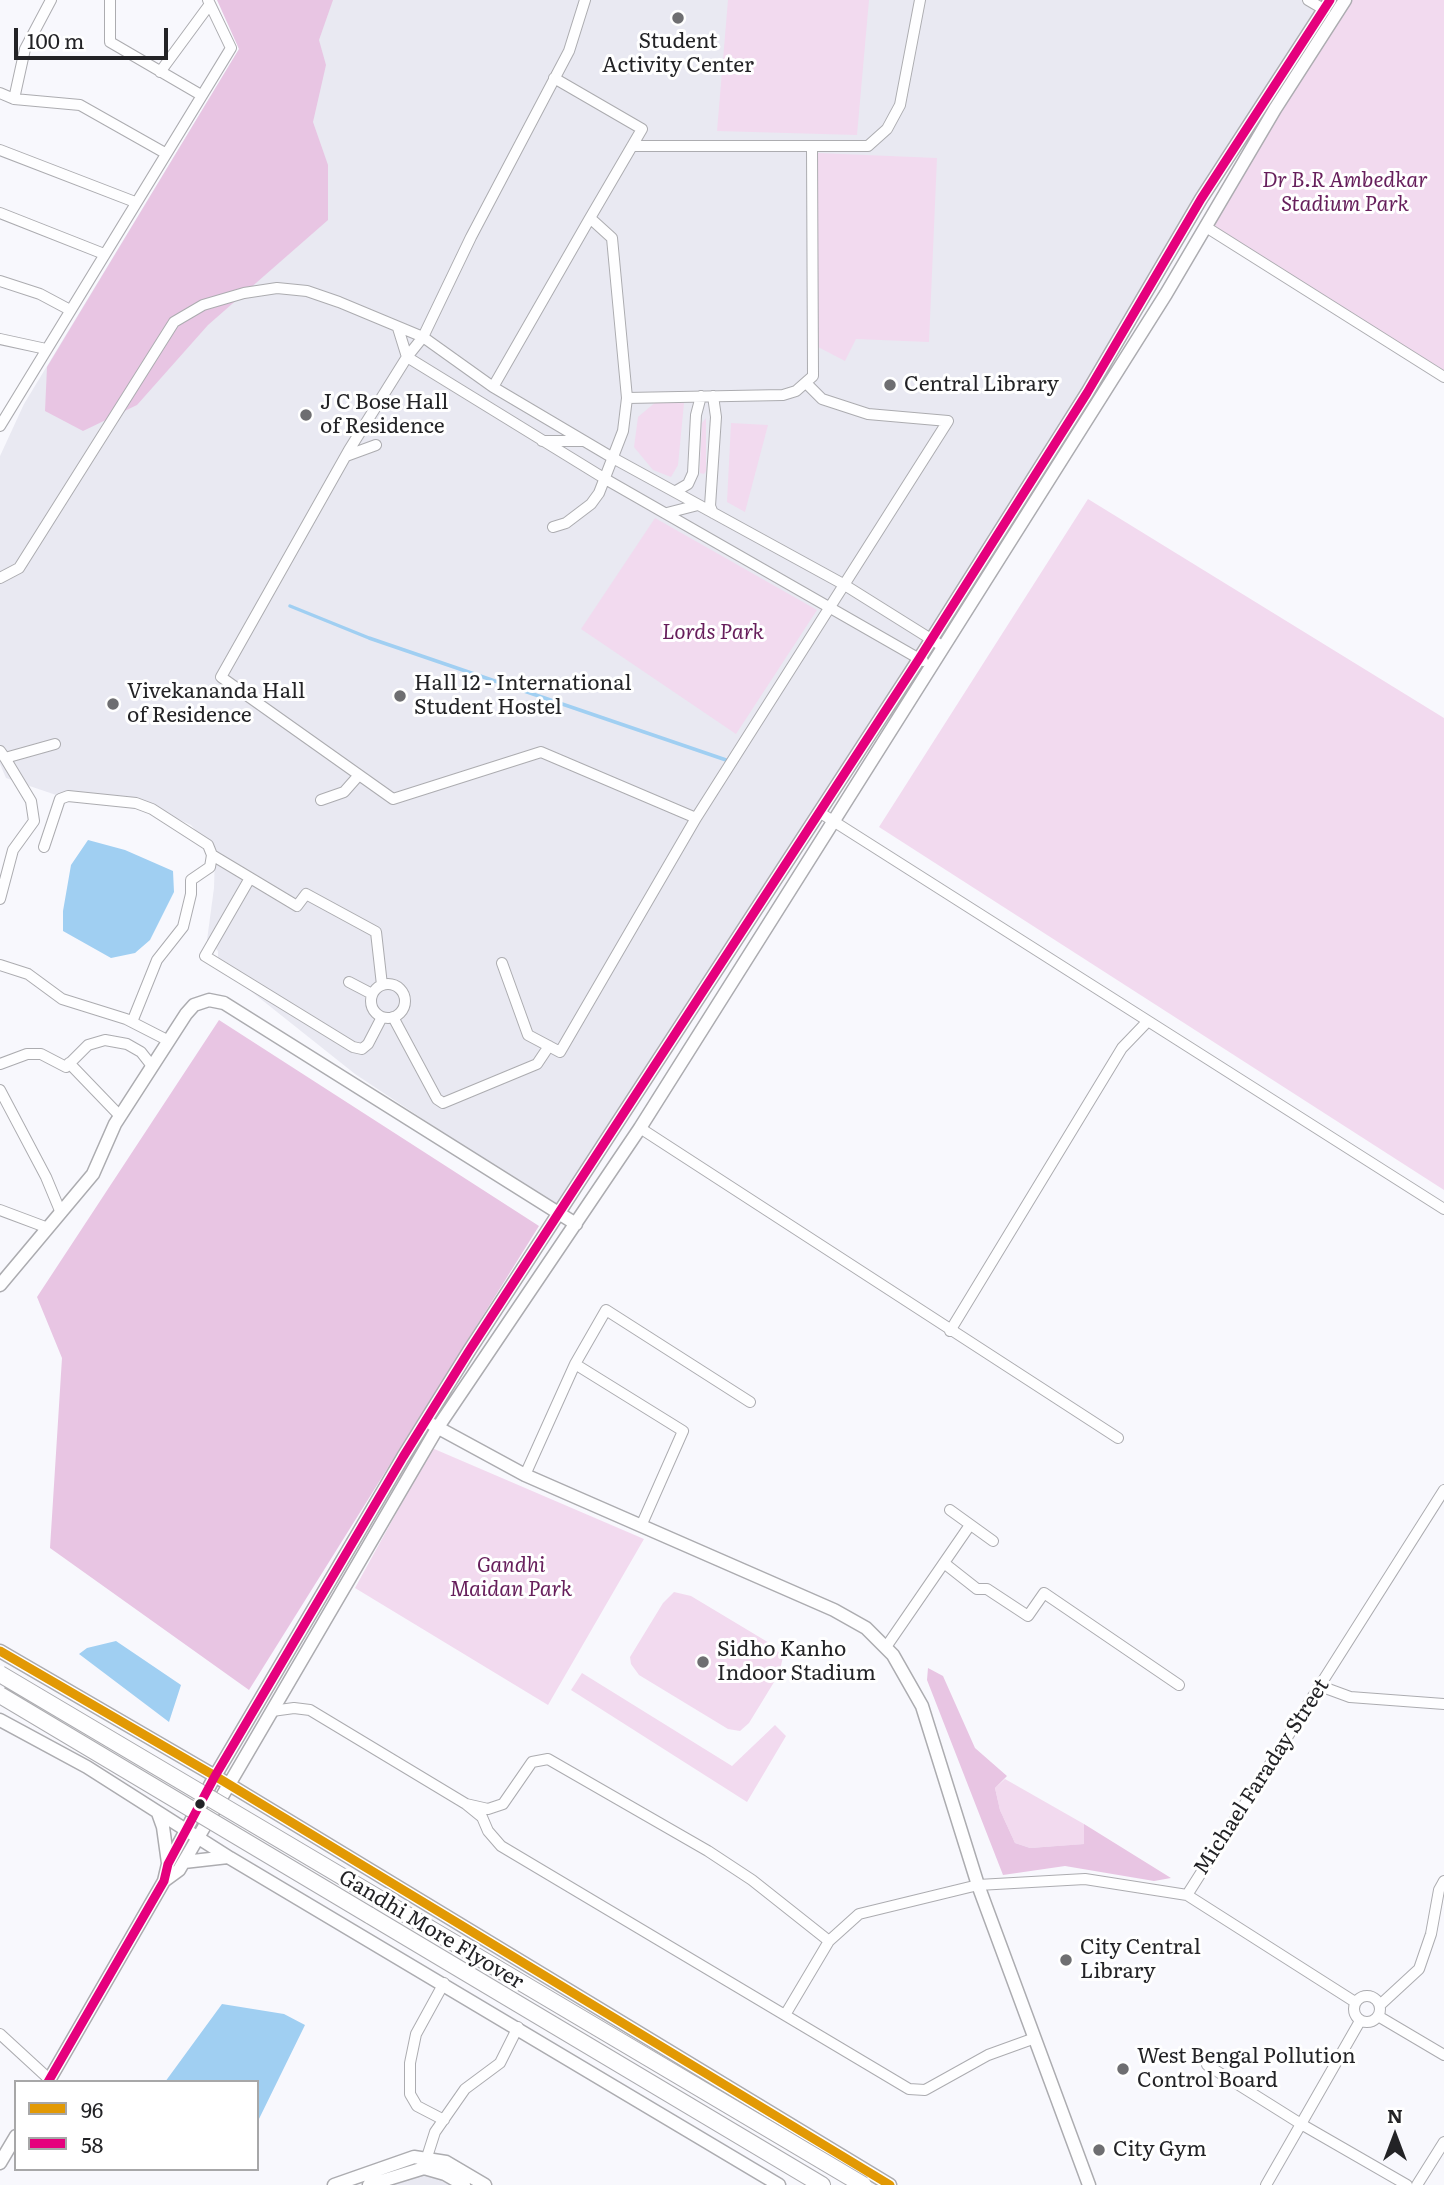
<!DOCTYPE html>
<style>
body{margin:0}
#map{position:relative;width:1444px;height:2185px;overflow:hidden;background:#f8f8fd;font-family:Literata,serif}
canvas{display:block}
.legend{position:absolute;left:14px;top:2080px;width:245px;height:91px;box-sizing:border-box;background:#fff;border:2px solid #a7a7a8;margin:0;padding:9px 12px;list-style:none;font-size:21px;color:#232326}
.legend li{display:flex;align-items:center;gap:14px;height:35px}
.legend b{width:35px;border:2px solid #a7a7a8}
.north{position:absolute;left:1360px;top:2101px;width:70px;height:70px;-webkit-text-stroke:5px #fff;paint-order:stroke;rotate:0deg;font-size:19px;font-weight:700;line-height:28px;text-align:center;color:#232326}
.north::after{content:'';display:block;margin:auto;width:24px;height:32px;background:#232326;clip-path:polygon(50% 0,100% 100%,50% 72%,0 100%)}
.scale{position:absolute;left:14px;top:28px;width:154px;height:32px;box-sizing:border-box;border:4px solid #232326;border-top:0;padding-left:9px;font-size:21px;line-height:24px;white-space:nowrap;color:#232326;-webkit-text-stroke:5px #fff;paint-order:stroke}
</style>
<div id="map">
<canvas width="1444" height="2185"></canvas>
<ul class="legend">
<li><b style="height:9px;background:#e29904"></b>96</li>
<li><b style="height:9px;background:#e5007d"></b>58</li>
</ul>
<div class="north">N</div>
<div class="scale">100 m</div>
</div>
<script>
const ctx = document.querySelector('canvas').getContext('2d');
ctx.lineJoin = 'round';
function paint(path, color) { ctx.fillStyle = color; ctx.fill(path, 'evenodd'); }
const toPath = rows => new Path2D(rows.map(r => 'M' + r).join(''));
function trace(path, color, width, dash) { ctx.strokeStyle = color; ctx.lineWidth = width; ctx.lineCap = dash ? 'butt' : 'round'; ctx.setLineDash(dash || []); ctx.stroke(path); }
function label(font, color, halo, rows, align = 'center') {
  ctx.font = font + ' Literata,serif'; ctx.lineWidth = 6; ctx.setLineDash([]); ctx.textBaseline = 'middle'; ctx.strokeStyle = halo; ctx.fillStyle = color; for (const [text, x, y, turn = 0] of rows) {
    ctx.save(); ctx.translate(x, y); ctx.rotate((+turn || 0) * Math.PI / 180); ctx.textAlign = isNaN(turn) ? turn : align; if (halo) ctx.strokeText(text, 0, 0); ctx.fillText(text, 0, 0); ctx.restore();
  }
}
paint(toPath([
 [219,0,1321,0,1136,322,563,1212,355,1074,218,965,218,951,207,940,214,888,215,853,191,825,147,805,62,797,6,778,0,764,0,456,24,404,239,49],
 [435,2174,452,2185,387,2185,419,2175]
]), '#e9e9f2');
paint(toPath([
 [728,0,869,0,857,135,717,131],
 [1350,0,1444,0,1444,376,1209,223],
 [818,153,937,158,929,342,856,339,845,361,818,347],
 [657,401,684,403,678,465,671,477,653,470,634,447,638,417],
 [706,418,706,471,704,474,700,473,700,466,702,423],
 [731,423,768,425,745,512,727,502],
 [1088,499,1444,718,1444,1190,879,827],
 [655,518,817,610,736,734,581,629],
 [432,1448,644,1539,548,1705,355,1588],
 [674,1592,691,1596,771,1644,783,1657,779,1674,749,1723,740,1731,728,1729,639,1675,631,1664,630,1657,663,1603],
 [582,1673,732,1766,775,1725,786,1736,747,1802,571,1690],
 [1005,1779,1084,1824,1085,1844,1030,1848,1015,1843,1000,1810,995,1788]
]), '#f2daef');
paint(toPath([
 [217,0,333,0,319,40,326,65,313,122,328,165,328,220,208,325,137,405,83,431,45,411,47,367,239,49],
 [219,1020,539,1226,249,1690,50,1548,62,1358,37,1297],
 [928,1668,943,1676,975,1748,1007,1776,995,1788,1000,1810,1015,1843,1030,1848,1084,1844,1084,1824,1171,1878,1154,1881,1065,1866,1003,1875,927,1680]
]), '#e8c5e3');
paint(toPath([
 [88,840,125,850,173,871,174,892,150,940,135,953,111,958,63,931,63,911,71,865],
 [116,1641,181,1685,169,1722,79,1654,87,1648],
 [222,2004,284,2014,305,2025,257,2123,257,2082,165,2082]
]), '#a0cff2');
trace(toPath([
 [290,606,369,638,729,761]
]), '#a0cff2', 3.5);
const minor = toPath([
 [110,0,110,42,201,95],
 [585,0,569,51,471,237,423,337,407,357,349,450,221,677,393,799,541,752,696,818],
 [1308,0,1325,10],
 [160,72,210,4],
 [0,93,14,99,80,105,165,153],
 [14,99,25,49,51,0],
 [632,146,868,146,887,129,900,105,920,0],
 [0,150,135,202],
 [0,213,104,254],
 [1206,227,1444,377],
 [0,281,40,294,70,310],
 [398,328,407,357,607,480,923,661],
 [0,339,46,349],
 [493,387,590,218],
 [713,396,716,417,710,506,713,513],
 [627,398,783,395,796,391,813,376,812,147],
 [0,426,231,48,208,0],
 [542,441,583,441],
 [346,456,376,445],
 [676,491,688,484,693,473,696,415,701,396],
 [667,513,698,505],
 [553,527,566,523,591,504,599,493,623,431,627,398,612,238,590,218,642,129,554,78],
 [0,578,19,568,174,322,203,305,244,293,277,288,307,291,339,302,423,337,493,387,613,458,843,584,942,646],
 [0,751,5,758,55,744],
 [321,800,344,792,359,775],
 [819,812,1444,1209],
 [44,847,60,799,68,796,136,803,152,809,208,845,212,855,210,867,191,880,191,894,183,927,157,960,132,1022],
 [212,855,297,906,306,894,376,932,382,985],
 [250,878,205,956,353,1047,362,1049,368,1044,382,1017],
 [0,899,13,850,34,821,31,801,5,758],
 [502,963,528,1035,560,1052,696,818,948,421,868,414,822,399,807,384],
 [0,965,28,974,62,999,126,1019,169,1041],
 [349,982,372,994],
 '371 1001a17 17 0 1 1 34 0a17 17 0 1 1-34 0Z',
 [393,1017,437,1099,443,1103,537,1064,549,1046],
 [69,1063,120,1116],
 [0,1064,27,1054,41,1054,66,1067,88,1045,105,1040,127,1044,141,1052,152,1066],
 [0,1090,46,1177,61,1213],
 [640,1128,1118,1438],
 [0,1210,48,1228],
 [950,1331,1122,1048,1147,1022],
 [575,1364,606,1310,750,1402],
 [525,1475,575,1364,683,1431,641,1526],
 [950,1510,993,1541],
 [944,1563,977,1589,987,1589,1028,1616,1044,1593,1179,1685],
 [886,1647,970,1525],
 [1320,1686,1350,1697,1444,1704],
 [272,1711,294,1708,310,1710,466,1804,488,1809,503,1804,532,1762,548,1759,708,1851,752,1880,829,1941],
 [466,1804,482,1817,488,1831,501,1846,909,2089,925,2090,988,2055,1035,2038],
 '1354 2009a13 13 0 1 1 26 0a13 13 0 1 1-26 0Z',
 [1355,2002,1187,1895,1444,1490],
 [1380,2005,1419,1969,1431,1934,1439,1890,1444,1881],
 [785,2015,829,1941,859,1914,978,1885,1085,1879,1187,1895],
 [1378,2016,1444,2055],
 [0,2034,49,2079],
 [1207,2065,1301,2124,1360,2021],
 [444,2120,417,2106,410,2094,410,2063,416,2034,444,1983],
 [427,2157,435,2132,465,2089,500,2063,518,2027],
 [1266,2185,1301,2124,1407,2185],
 [1417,2185,1444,2142]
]);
const tertiary = toPath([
 [0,1285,93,1174,115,1124,186,1014,194,1005,209,1000,224,1003,576,1224],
 [433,1425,525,1475,834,1610,866,1628,893,1655,922,1706,978,1885,1089,2185],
 [0,1651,215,1776,890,2185],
 [0,1720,87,1767,230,1858,779,2185],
 [158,1813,163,1827,168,1863],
 [184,1862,228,1857],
 [164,1881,179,1870,438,1427,640,1128,1166,294,1275,109,1345,0],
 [48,2082,164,1881,168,1864,215,1776,403,1457,469,1351,919,659,1087,393,1201,199,1330,0],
 [0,2163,16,2136],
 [334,2185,414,2157,446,2162,485,2185],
 [369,2185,424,2168,445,2174,464,2185]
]);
const trunk = toPath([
 [369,1915,822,2185]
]);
trace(minor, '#acacb0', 12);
trace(tertiary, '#acacb0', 15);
trace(trunk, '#acacb0', 18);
trace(minor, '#fefeff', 10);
trace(tertiary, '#fefeff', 12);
trace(trunk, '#fefeff', 16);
const trunkBridge = toPath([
 [0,1674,863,2185],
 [0,1695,369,1915]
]);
trace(trunkBridge, '#acacb0', 18, []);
trace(trunkBridge, '#fefeff', 16);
trace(toPath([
 [0,1651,215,1776,890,2185]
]), '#e29904', 9);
trace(toPath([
 [48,2082,164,1881,168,1864,215,1776,403,1457,469,1351,919,659,1087,393,1201,199,1330,0]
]), '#e5007d', 9);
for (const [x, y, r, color] of [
 [678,18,7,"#6e6e71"],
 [890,385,7,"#6e6e71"],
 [306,415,7,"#6e6e71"],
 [400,696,7,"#6e6e71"],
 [113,704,7,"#6e6e71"],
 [703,1662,7,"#6e6e71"],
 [200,1804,6,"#232326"],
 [1066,1960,7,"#6e6e71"],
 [1123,2069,7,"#6e6e71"],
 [1099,2150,7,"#6e6e71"]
]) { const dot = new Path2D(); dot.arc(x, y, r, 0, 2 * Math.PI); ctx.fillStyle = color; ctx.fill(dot); trace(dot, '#fff', 2.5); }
label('21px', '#232326', '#fff', [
 ["Student",678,42,"center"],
 ["Activity Center",678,66,"center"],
 ["Central Library",904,385],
 ["J C Bose Hall",320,403],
 ["of Residence",320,427],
 ["Hall 12 - International",414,684],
 ["Student Hostel",414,708],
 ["Vivekananda Hall",127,692],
 ["of Residence",127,716],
 ["Sidho Kanho",717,1650],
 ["Indoor Stadium",717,1674],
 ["City Central",1080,1948],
 ["Library",1080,1972],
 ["West Bengal Pollution",1137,2057],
 ["Control Board",1137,2081],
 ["City Gym",1113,2150]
], 'left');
label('italic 21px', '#661e5b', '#fff', [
 ["Dr B.R Ambedkar",1345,181],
 ["Stadium Park",1345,205],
 ["Lords Park",713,633],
 ["Gandhi",511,1566],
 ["Maidan Park",511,1590]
]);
label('21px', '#232326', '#fff', [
 ["Michael Faraday Street",1262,1777,-57],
 ["Gandhi More Flyover",431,1930,31]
]);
</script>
